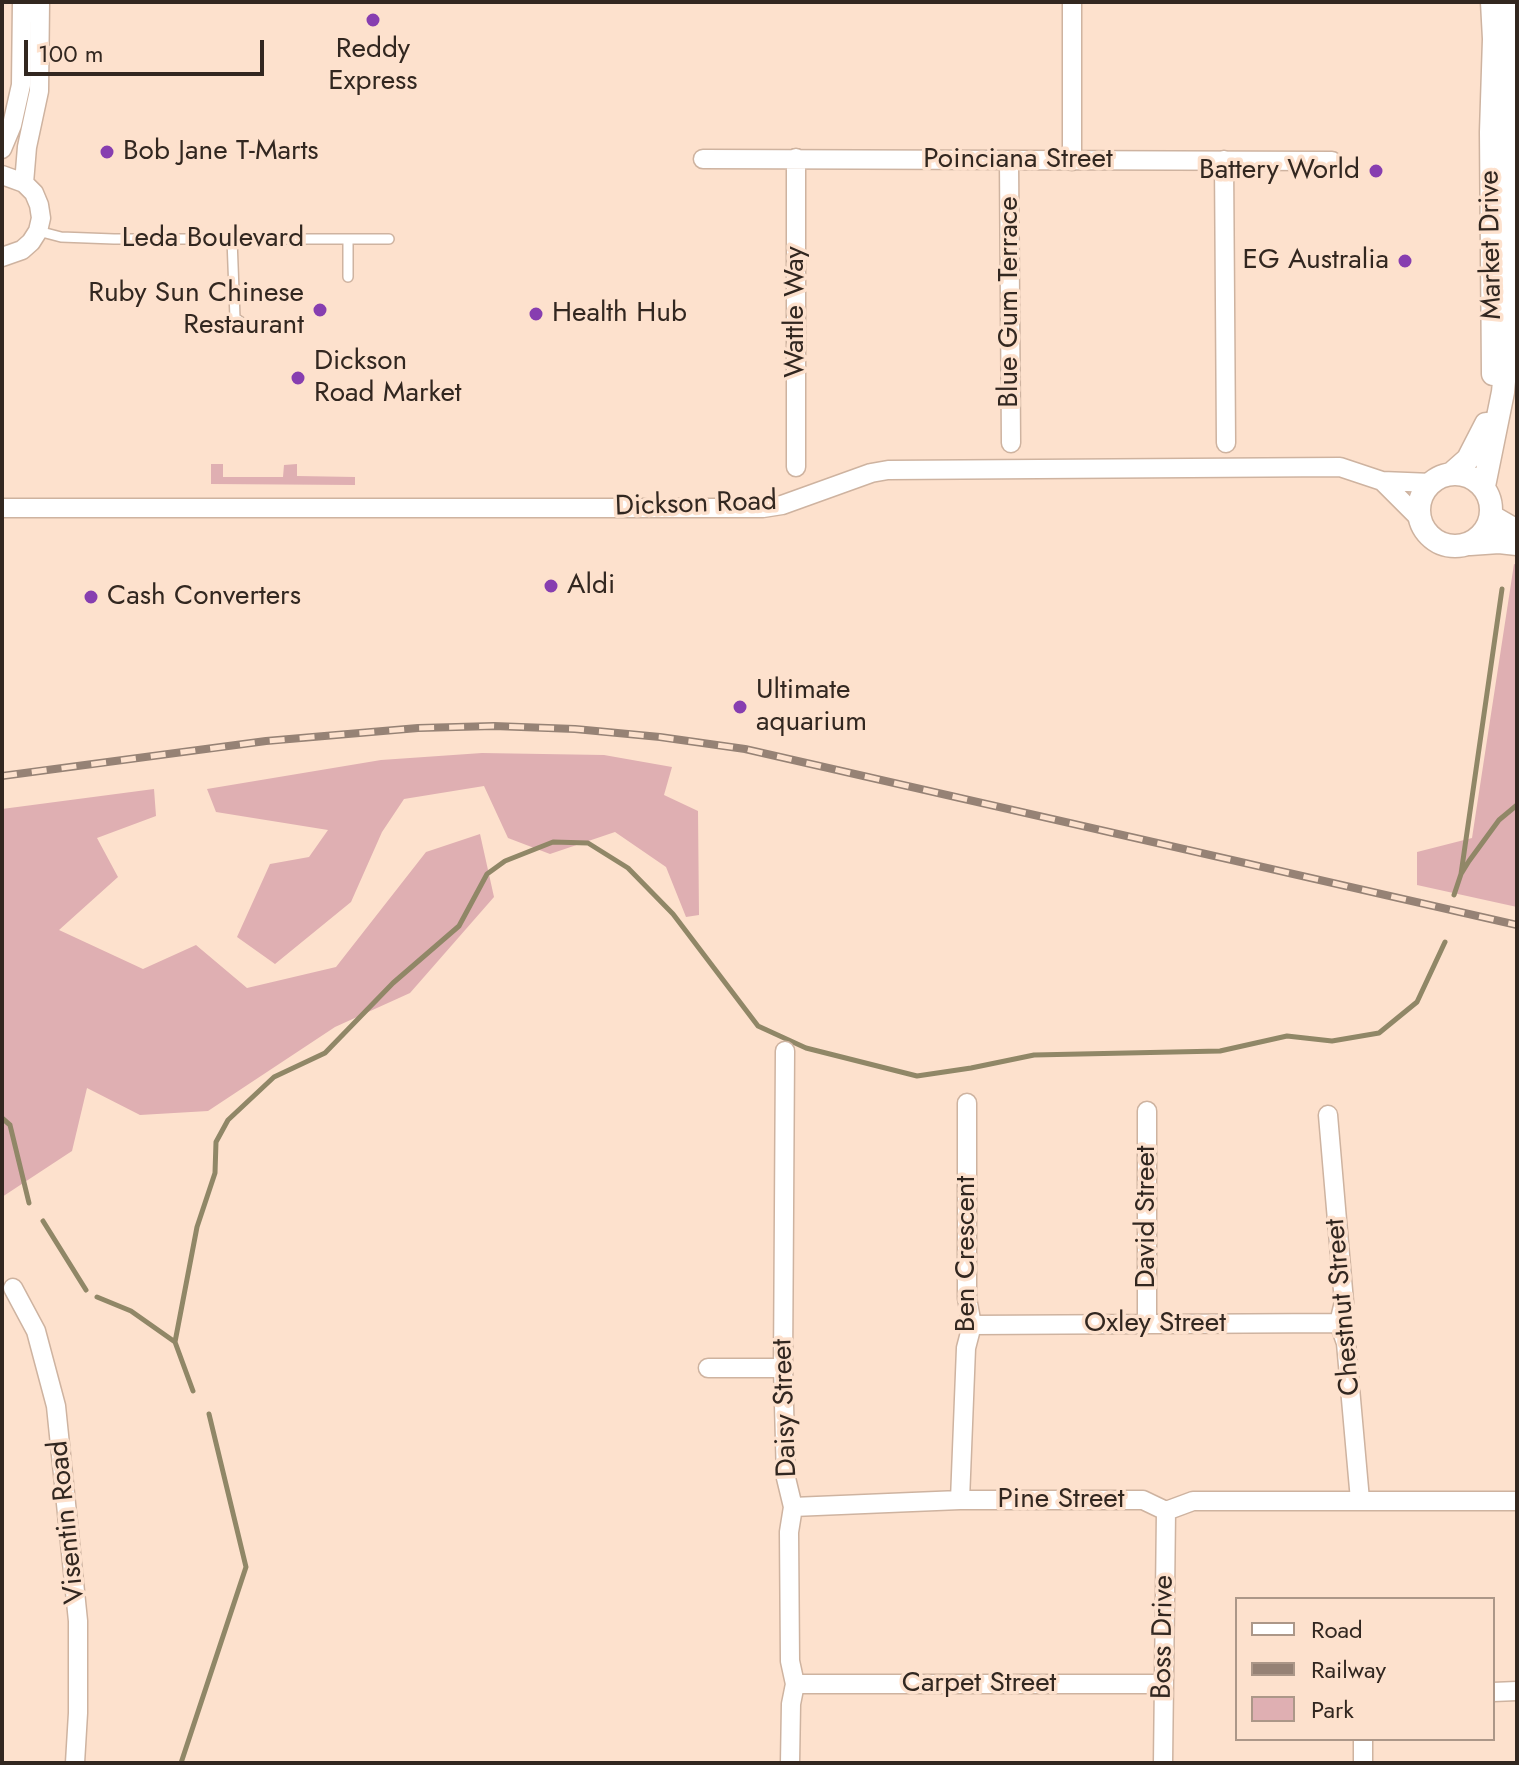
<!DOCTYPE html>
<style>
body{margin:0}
#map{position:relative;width:1519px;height:1765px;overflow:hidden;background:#fde1cd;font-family:Jost,sans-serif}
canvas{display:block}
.frame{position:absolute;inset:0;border:4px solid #322720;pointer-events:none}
.legend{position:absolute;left:1235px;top:1597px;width:260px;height:144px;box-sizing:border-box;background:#fde1cd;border:2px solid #ac9788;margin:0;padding:10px 14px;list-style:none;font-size:24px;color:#322720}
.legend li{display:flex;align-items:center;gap:16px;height:40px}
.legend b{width:40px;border:2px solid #ac9788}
.scale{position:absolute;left:24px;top:40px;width:240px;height:36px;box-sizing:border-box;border:4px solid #322720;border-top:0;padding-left:10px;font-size:24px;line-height:28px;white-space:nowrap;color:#322720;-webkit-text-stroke:6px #fde1cd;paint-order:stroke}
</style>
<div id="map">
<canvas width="1519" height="1765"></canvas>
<div class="frame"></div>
<ul class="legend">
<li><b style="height:10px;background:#fff"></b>Road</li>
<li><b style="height:10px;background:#968275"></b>Railway</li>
<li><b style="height:22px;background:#dfafb2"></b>Park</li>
</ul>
<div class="scale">100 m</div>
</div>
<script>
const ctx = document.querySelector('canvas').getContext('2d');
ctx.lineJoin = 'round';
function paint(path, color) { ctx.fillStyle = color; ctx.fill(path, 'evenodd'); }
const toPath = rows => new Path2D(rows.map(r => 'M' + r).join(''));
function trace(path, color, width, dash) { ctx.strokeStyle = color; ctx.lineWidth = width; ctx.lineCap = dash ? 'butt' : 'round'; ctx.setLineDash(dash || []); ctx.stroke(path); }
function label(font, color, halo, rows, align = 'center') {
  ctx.font = font + ' Jost,sans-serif'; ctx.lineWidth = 7; ctx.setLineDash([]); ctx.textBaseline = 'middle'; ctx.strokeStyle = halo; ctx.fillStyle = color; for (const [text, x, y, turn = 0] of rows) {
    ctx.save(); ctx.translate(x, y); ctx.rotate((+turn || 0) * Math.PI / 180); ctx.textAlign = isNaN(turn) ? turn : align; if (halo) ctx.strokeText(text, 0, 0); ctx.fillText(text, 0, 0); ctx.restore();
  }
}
paint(toPath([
 [211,464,223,464,223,477,283,477,284,465,297,464,297,476,355,477,355,485,211,484],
 [1514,564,1517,565,1517,907,1417,885,1417,852,1472,838],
 [482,753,604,755,672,767,664,795,698,811,699,915,686,917,666,867,615,832,550,854,508,838,484,786,404,799,382,832,351,902,275,964,237,937,270,864,309,857,328,830,216,812,207,789,381,760],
 [154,789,156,816,97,838,118,877,59,930,143,969,196,945,247,988,336,967,426,852,480,834,494,897,410,993,335,1027,208,1111,140,1115,87,1088,72,1151,2,1197,2,809]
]), '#dfafb2');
trace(toPath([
 [1461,874,1502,589],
 [1454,895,1461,874,1469,861,1499,820,1517,805],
 [2,1118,10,1125,29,1203],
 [43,1221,86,1290],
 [97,1297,131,1311,175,1342],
 [193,1391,175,1342,197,1227,215,1173,216,1142,228,1120,274,1077,325,1053,393,983,459,926,487,874,505,861,553,842,588,843,628,868,673,914,758,1026,806,1048,917,1076,971,1068,1034,1055,1220,1051,1287,1036,1332,1041,1379,1033,1417,1002,1445,942],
 [181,1763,246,1567,209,1414]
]), '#908767', 5);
const service = toPath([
 [38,231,61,237,114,239,389,239],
 [232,239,235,318,250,328,263,329],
 [348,239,348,277]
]);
const minor = toPath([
 [1072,2,1072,161],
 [2,149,12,125,21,85,22,2],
 [796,158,796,467],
 [703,159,1332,161],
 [1224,160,1226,443],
 [1009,161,1011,443],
 [2,175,24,183,34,193,39,205,41,218,38,231,31,242,22,250,2,257],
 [24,183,27,147,39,91,40,2],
 [1382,481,1420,519],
 [2,508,763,508,782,505,871,473,888,470,1340,467,1382,481,1432,483],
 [785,1051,783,1368,786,1478,793,1507,789,1532,790,1661,795,1684,791,1704,790,1763],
 [1147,1111,1147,1323],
 [1328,1115,1344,1302,1339,1323,1346,1343,1360,1500],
 [13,1288,36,1331,56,1406,78,1621,78,1713,75,1763],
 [972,1325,1339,1323],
 [708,1368,783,1368],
 [960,1500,966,1348,972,1325,967,1298,967,1103],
 [793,1507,960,1500,1143,1500,1166,1511,1193,1501,1517,1501],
 [795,1684,1163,1684],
 [1493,1692,1517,1691],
 [1163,1763,1166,1511],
 [1363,1763,1363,1739]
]);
const tertiary = toPath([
 [1492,2,1494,39,1491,132,1493,374],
 '1419 510a36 36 0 1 1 72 0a36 36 0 1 1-72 0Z',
 [1451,474,1468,459,1486,424],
 [1484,486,1503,392,1510,318,1508,122,1512,2],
 [1491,516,1517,531],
 [1470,544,1499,542,1517,544]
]);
trace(service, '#ceb3a0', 12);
trace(minor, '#ceb3a0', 21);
trace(tertiary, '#ceb3a0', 25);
trace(service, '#fff', 9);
trace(minor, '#fff', 18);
trace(tertiary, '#fff', 22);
const rail = toPath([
 [2,776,266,741,418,728,494,726,575,729,660,737,745,749,1517,925]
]);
trace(rail, '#968275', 8);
trace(rail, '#fde1cd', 5, [15]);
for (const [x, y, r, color] of [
 [373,20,8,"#873eb0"],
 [107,152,8,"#873eb0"],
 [1376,171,8,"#873eb0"],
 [1405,261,8,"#873eb0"],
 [320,310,8,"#873eb0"],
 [536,314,8,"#873eb0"],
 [298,378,8,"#873eb0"],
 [551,586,8,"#873eb0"],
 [91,597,8,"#873eb0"],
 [740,707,8,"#873eb0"]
]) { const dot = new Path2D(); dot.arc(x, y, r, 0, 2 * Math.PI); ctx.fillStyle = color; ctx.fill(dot); trace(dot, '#fde1cd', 3); }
label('28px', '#322720', '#fde1cd', [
 ["Reddy",373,50,"center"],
 ["Express",373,82,"center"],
 ["Bob Jane T-Marts",123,152],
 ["Battery World",1360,171,"right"],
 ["EG Australia",1389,261,"right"],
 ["Ruby Sun Chinese",304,294,"right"],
 ["Restaurant",304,326,"right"],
 ["Health Hub",552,314],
 ["Dickson",314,362],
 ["Road Market",314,394],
 ["Aldi",567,586],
 ["Cash Converters",107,597],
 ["Ultimate",756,691],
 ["aquarium",756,723]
], 'left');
label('28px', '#322720', '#fde1cd', [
 ["Poinciana Street",1018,160],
 ["Leda Boulevard",213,239],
 ["Market Drive",1492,245,-91],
 ["Blue Gum Terrace",1010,302,-90],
 ["Wattle Way",796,312,-90],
 ["Dickson Road",696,505,-2],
 ["David Street",1147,1217,-90],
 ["Ben Crescent",967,1254,-90],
 ["Chestnut Street",1344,1307,-95],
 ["Oxley Street",1155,1324],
 ["Daisy Street",786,1408,-92],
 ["Pine Street",1061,1500],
 ["Visentin Road",68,1522,-96],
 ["Boss Drive",1164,1637,-89],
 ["Carpet Street",979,1684]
]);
</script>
